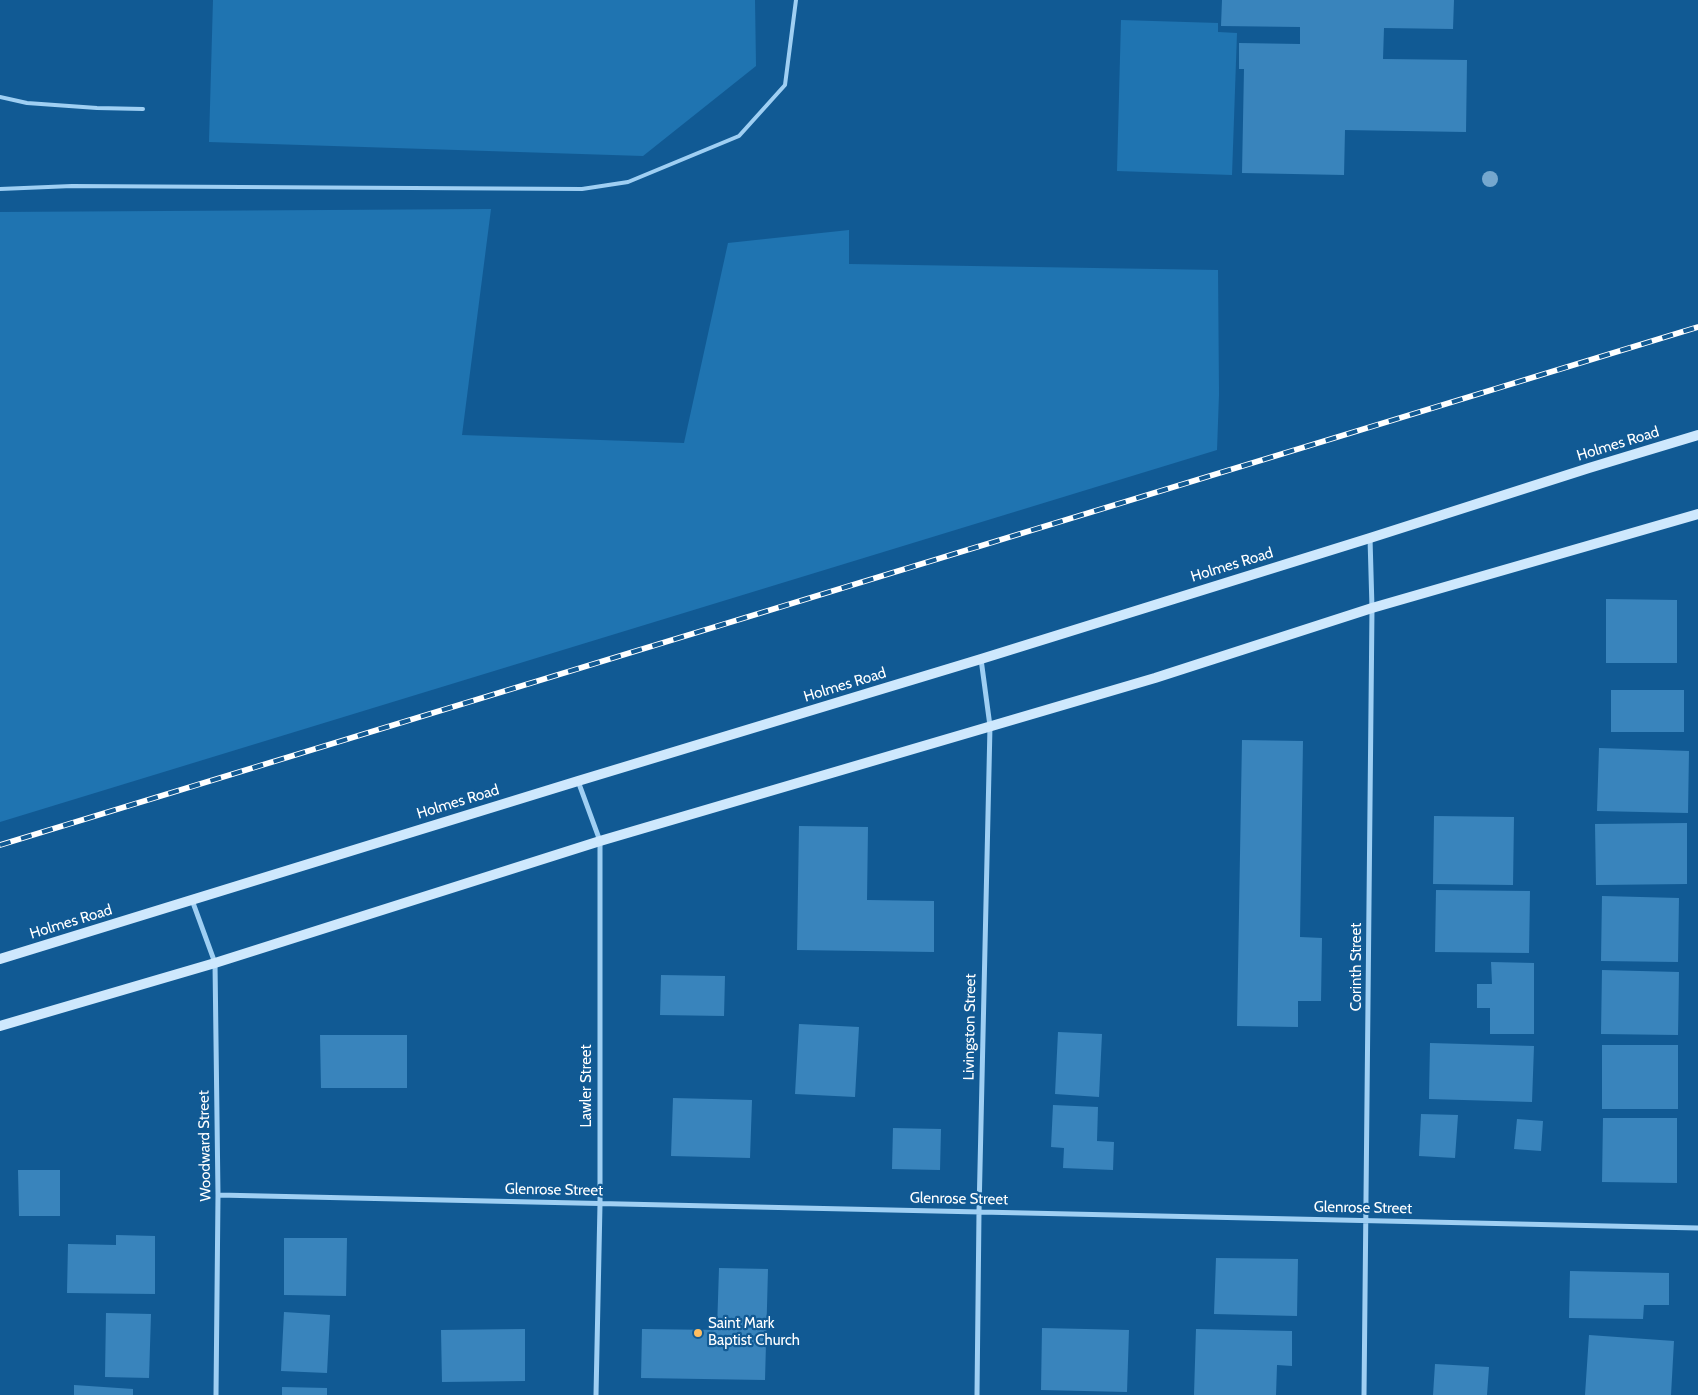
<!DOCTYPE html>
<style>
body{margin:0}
canvas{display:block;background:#115a94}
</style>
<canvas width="1698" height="1395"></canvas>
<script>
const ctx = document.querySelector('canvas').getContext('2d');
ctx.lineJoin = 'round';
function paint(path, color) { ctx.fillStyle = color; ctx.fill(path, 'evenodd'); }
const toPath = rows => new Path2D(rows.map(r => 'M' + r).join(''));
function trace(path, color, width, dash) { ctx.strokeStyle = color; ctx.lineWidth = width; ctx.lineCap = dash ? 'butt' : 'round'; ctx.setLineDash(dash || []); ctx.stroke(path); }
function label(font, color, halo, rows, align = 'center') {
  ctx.font = font + ' Cabin,sans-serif'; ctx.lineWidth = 4.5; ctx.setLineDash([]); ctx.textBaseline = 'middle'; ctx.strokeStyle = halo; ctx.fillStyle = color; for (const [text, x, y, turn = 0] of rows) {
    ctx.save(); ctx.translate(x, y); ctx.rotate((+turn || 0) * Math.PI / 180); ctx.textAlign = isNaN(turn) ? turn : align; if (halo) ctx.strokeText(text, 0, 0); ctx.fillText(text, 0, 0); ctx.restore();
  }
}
paint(toPath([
 [213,0,755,0,756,66,643,156,209,142],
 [1121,20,1218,23,1218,32,1237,33,1232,175,1117,171],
 [491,209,462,435,684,443,728,243,849,230,849,264,1218,270,1219,394,1217,450,0,822,0,212]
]), '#1f74b1');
paint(toPath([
 [1222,0,1454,0,1453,29,1384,28,1383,59,1467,60,1466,132,1345,130,1344,175,1242,173,1244,69,1239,69,1239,43,1300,44,1300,27,1221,26],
 [1606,599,1677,600,1677,663,1606,663],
 [1611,690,1684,690,1684,732,1611,732],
 [1242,740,1303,741,1300,937,1322,938,1321,1001,1298,1001,1298,1027,1237,1026],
 [1599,748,1689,751,1688,813,1597,811],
 [1434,816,1514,817,1513,885,1433,884],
 [1687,823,1687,884,1596,885,1595,824],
 [799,826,868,827,867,900,934,901,934,952,797,950],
 [1436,890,1530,891,1529,953,1435,952],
 [1602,896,1679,898,1678,962,1601,961],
 [1491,962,1534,963,1534,1034,1490,1034,1490,1008,1477,1008,1477,984,1492,984],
 [1602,970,1679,972,1678,1035,1601,1034],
 [661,975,725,976,724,1016,660,1015],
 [799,1024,859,1027,855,1097,795,1094],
 [1058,1032,1102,1034,1099,1097,1055,1094],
 [320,1035,407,1035,407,1088,321,1088],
 [1430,1043,1534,1046,1532,1102,1429,1099],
 [1602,1045,1678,1045,1678,1109,1602,1109],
 [673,1098,752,1100,750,1158,671,1156],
 [1053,1105,1098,1107,1097,1141,1114,1142,1113,1170,1063,1168,1064,1148,1051,1147],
 [1421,1114,1458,1115,1455,1158,1419,1156],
 [1603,1118,1677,1118,1677,1183,1602,1182],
 [1517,1119,1543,1121,1541,1151,1514,1149],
 [893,1128,941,1129,940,1170,892,1169],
 [18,1170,60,1170,60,1216,19,1216],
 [116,1235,155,1236,155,1294,67,1293,68,1244,116,1245],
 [284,1238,347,1238,346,1296,284,1295],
 [1216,1258,1298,1259,1297,1316,1214,1314],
 [719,1268,768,1269,765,1380,641,1378,642,1329,717,1330],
 [1570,1271,1669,1273,1669,1305,1644,1305,1643,1319,1569,1318],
 [284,1312,330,1315,327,1373,281,1371],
 [106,1313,151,1314,149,1378,105,1377],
 [1042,1328,1129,1330,1127,1392,1041,1390],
 [525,1329,525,1381,442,1382,441,1330],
 [1196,1329,1292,1331,1292,1366,1277,1365,1276,1395,1194,1395],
 [1589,1335,1674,1341,1671,1395,1585,1395],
 [1435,1364,1489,1367,1487,1395,1433,1395],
 [74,1385,133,1389,133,1395,74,1395],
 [282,1387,327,1388,327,1395,282,1395]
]), '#3984bc');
trace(toPath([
 [0,97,27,103,97,108,143,109],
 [0,189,72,186,582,189,628,182,739,136,785,85,796,0]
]), '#9fcff3', 4);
trace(toPath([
 [578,781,600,841,600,1204,596,1395],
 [192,900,215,963,218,1195,216,1395],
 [218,1195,1698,1228],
 [977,1395,979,1212,990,726,981,659],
 [1364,1395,1372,608,1370,538]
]), '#9fcff3', 5);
trace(toPath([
 [0,959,578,781,981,659,1370,538,1589,468,1698,435],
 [0,1026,215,963,600,841,1155,678,1372,608,1698,514]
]), '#cee8fd', 10);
const rail = toPath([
 [0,845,1698,327]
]);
trace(rail, '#fff', 5.5);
trace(rail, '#115a94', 4, [11]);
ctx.fillStyle = '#75a7ce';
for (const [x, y] of [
 [1490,179]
]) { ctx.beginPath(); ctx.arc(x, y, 8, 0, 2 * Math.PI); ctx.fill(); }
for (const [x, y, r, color] of [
 [698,1333,5,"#ffbe61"]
]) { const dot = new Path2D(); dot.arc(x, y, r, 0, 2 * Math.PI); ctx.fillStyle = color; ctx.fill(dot); trace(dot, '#115a94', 2); }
label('15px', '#fff', '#115a94', [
 ["Holmes Road",1618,444,-17],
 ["Holmes Road",1232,565,-17],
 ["Holmes Road",845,685,-17],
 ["Holmes Road",458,802,-17],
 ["Holmes Road",71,922,-17],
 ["Corinth Street",1357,967,-90],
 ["Livingston Street",970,1027,-89],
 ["Lawler Street",587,1086,-90],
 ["Woodward Street",205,1146,-91],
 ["Glenrose Street",554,1190,1],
 ["Glenrose Street",959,1199,1],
 ["Glenrose Street",1363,1208,1]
]);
label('15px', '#fff', '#115a94', [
 ["Saint Mark",708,1324],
 ["Baptist Church",708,1341]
], 'left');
</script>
